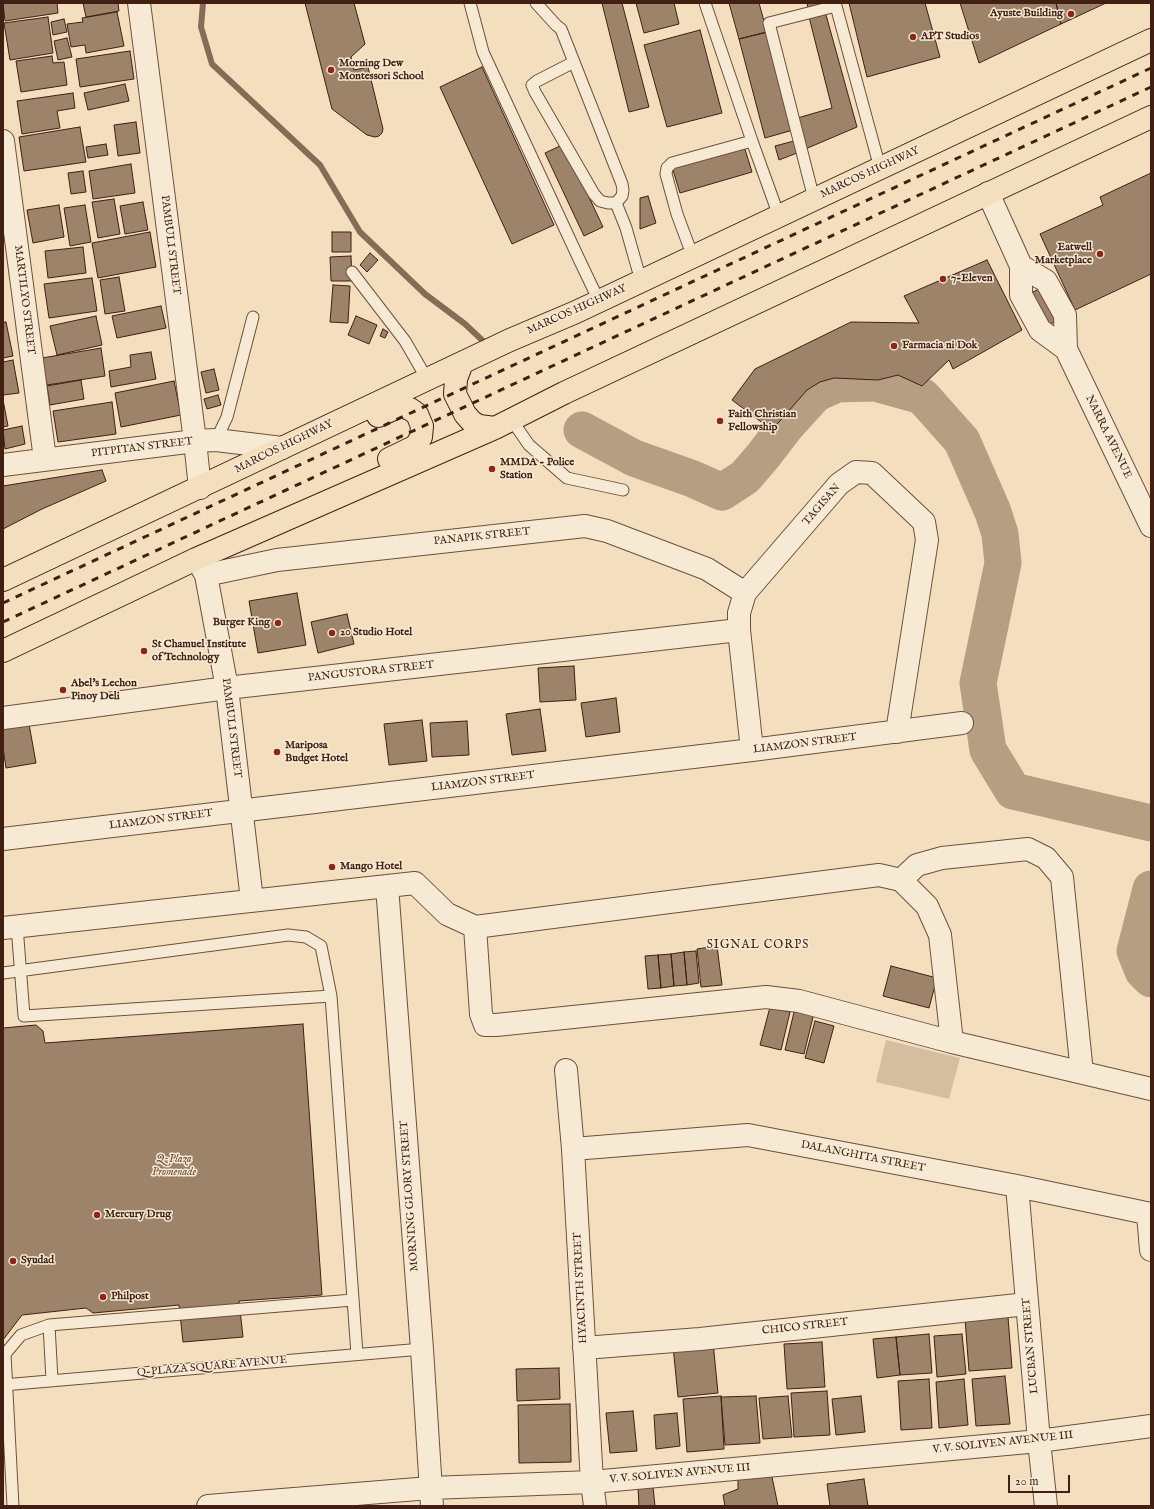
<!DOCTYPE html>
<style>
body{margin:0}
#map{position:relative;width:1154px;height:1509px;overflow:hidden;background:#f3dfbd;font-family:"IM FELL English",serif}
canvas{display:block}
.frame{position:absolute;inset:0;border:4px solid #411f13;pointer-events:none}
.scale{position:absolute;left:1008px;top:1475px;width:62px;height:18px;box-sizing:border-box;border:2px solid #411f13;border-top:0;padding-left:5px;font-size:12px;line-height:14px;white-space:nowrap;color:#411f13;-webkit-text-stroke:3px #f7ead4;paint-order:stroke}
</style>
<div id="map">
<canvas width="1154" height="1509"></canvas>
<div class="frame"></div>
<div class="scale">20 m</div>
</div>
<script>
const ctx = document.querySelector('canvas').getContext('2d');
ctx.lineJoin = 'round';
function paint(path, color) { ctx.fillStyle = color; ctx.fill(path, 'evenodd'); }
const toPath = rows => new Path2D(rows.map(r => 'M' + r).join(''));
function trace(path, color, width, dash) { ctx.strokeStyle = color; ctx.lineWidth = width; ctx.lineCap = dash ? 'butt' : 'round'; ctx.setLineDash(dash || []); ctx.stroke(path); }
function label(font, color, halo, rows, align = 'center') {
  ctx.font = font + ' "IM FELL English",serif'; ctx.lineWidth = 3; ctx.setLineDash([]); ctx.textBaseline = 'middle'; ctx.strokeStyle = halo; ctx.fillStyle = color; for (const [text, x, y, turn = 0] of rows) {
    ctx.save(); ctx.translate(x, y); ctx.rotate((+turn || 0) * Math.PI / 180); ctx.textAlign = isNaN(turn) ? turn : align; if (halo) ctx.strokeText(text, 0, 0); ctx.fillText(text, 0, 0); ctx.restore();
  }
}
paint(toPath([
 [886,1040,960,1058,949,1099,876,1082]
]), '#d5bea0');
trace(toPath([
 [203,3,201,27,212,64,320,165,360,232,425,294,465,324,482,340]
]), '#876b56', 6);
trace(toPath([
 [582,430,634,458,693,479,722,492,745,477,763,456,786,426,815,394,837,384,875,383,922,396,962,441,993,512,1000,534,1003,563,978,683,988,750,1013,791,1151,823],
 [1151,889,1135,951,1143,971,1151,979]
]), '#b69e83', 37);
const building = toPath([
 [3,3,57,3,58,13,5,21,3,3],
 [83,3,118,3,119,11,86,17,83,3],
 [305,3,354,3,365,44,351,57,354,70,368,67,383,129,382,133,379,136,375,137,367,135,332,109,305,3],
 [602,3,622,3,649,107,629,112,602,3],
 [636,3,674,3,679,24,644,33,636,3],
 [729,3,759,3,767,32,739,39,729,3],
 [807,3,828,3,808,8,807,3],
 [849,3,925,3,940,57,867,77,849,3],
 [960,3,1056,3,1061,24,979,63,960,3],
 [1056,3,1106,3,1061,24,1056,3],
 [823,4,857,127,803,150,794,119,832,108,807,9,823,4],
 [117,12,124,46,86,53,85,45,71,47,67,24,83,22,82,18,117,12],
 [48,17,53,53,10,60,4,23,48,17],
 [64,19,67,32,53,35,51,22,64,19],
 [700,30,722,113,667,127,644,45,700,30],
 [767,32,793,130,765,138,739,39,767,32],
 [67,38,72,57,58,60,54,41,67,38],
 [130,51,134,79,80,87,76,59,130,51],
 [52,56,53,63,64,62,67,85,21,92,16,61,52,56],
 [482,67,554,225,512,244,440,87,482,67],
 [125,84,129,101,88,110,84,93,125,84],
 [73,93,75,108,57,111,60,128,22,134,17,101,73,93],
 [136,122,140,153,118,156,114,125,136,122],
 [80,127,86,162,24,171,19,137,80,127],
 [794,141,797,153,779,160,775,146,794,141],
 [106,144,108,155,88,158,86,147,106,144],
 [564,144,603,227,584,236,545,153,564,144],
 [744,146,752,172,680,193,672,167,744,146],
 [131,164,135,193,93,199,89,171,131,164],
 [83,171,86,192,71,194,68,173,83,171],
 [1151,173,1151,274,1075,310,1040,234,1103,205,1100,197,1151,173],
 [648,196,656,223,640,229,640,198,648,196],
 [114,199,120,234,98,238,92,202,114,199],
 [143,202,148,230,125,234,120,206,143,202],
 [59,205,64,237,33,243,27,210,59,205],
 [85,205,91,242,70,246,64,208,85,205],
 [150,232,156,267,98,278,92,243,150,232],
 [332,232,351,232,351,252,332,252,332,232],
 [83,247,86,273,48,278,45,251,83,247],
 [370,253,378,260,367,272,360,265,370,253],
 [351,256,352,281,331,281,330,257,351,256],
 [987,260,1022,330,953,369,949,360,922,386,898,375,878,380,834,378,820,382,807,390,772,430,732,400,755,369,851,322,919,323,904,296,987,260],
 [119,277,125,311,105,314,100,280,119,277],
 [92,278,97,311,49,318,44,284,92,278],
 [333,285,350,286,348,323,330,322,333,285],
 [1043,287,1060,319,1046,326,1029,294,1043,287],
 [161,306,166,328,117,338,112,316,161,306],
 [96,316,102,345,57,355,50,326,96,316],
 [356,316,377,325,369,344,348,335,356,316],
 [3,322,6,322,13,356,3,358,3,322],
 [383,329,388,332,385,338,380,336,383,329],
 [101,348,105,376,47,385,42,358,101,348],
 [151,352,156,379,111,387,109,371,131,367,130,355,151,352],
 [13,360,19,393,3,395,3,362,13,360],
 [214,369,219,390,206,393,201,372,214,369],
 [81,380,84,399,50,405,47,386,81,380],
 [174,381,181,415,121,427,115,393,174,381],
 [218,395,221,405,207,409,204,399,218,395],
 [3,400,8,426,3,427,3,400],
 [112,402,116,434,58,442,53,411,112,402],
 [22,426,25,444,5,449,3,430,22,426],
 [102,470,106,481,42,509,3,529,3,486,102,470],
 [297,593,306,645,258,653,249,601,297,593],
 [347,614,354,644,318,653,311,622,347,614],
 [574,666,576,700,540,702,538,668,574,666],
 [616,698,620,732,586,737,581,703,616,698],
 [540,709,546,751,512,755,506,714,540,709],
 [422,720,427,761,389,765,384,724,422,720],
 [467,721,469,755,432,757,430,723,467,721],
 [29,724,36,763,6,768,3,748,3,729,29,724],
 [717,946,722,985,701,987,697,949,717,946],
 [696,951,699,983,687,985,684,952,696,951],
 [684,952,687,985,674,986,671,954,684,952],
 [671,954,674,986,661,988,658,955,671,954],
 [658,955,661,988,648,989,645,956,658,955],
 [891,966,937,978,929,1008,883,996,891,966],
 [770,1007,790,1012,781,1050,760,1045,770,1007],
 [795,1008,814,1013,804,1054,785,1050,795,1008],
 [815,1021,834,1026,824,1063,805,1058,815,1021],
 [303,1024,322,1295,239,1301,243,1337,183,1342,179,1305,93,1313,86,1308,22,1315,3,1340,3,1028,36,1025,43,1031,45,1043,303,1024],
 [1008,1317,1012,1368,969,1371,965,1319,1008,1317],
 [929,1334,932,1373,900,1375,896,1337,929,1334],
 [962,1334,966,1374,937,1377,934,1336,962,1334],
 [896,1337,900,1375,877,1378,873,1339,896,1337],
 [713,1342,718,1393,678,1397,673,1346,713,1342],
 [822,1342,825,1387,787,1389,784,1344,822,1342],
 [559,1368,560,1399,517,1401,516,1369,559,1368],
 [1005,1376,1010,1424,976,1426,972,1379,1005,1376],
 [929,1379,932,1428,901,1430,898,1381,929,1379],
 [964,1379,968,1425,939,1428,936,1382,964,1379],
 [827,1391,830,1435,794,1437,791,1393,827,1391],
 [721,1396,724,1449,687,1452,683,1399,721,1396],
 [756,1396,760,1443,725,1445,721,1397,756,1396],
 [788,1396,792,1437,763,1439,759,1398,788,1396],
 [861,1396,865,1432,836,1435,832,1399,861,1396],
 [570,1404,571,1462,519,1463,518,1405,570,1404],
 [633,1411,637,1451,610,1453,606,1413,633,1411],
 [677,1413,680,1446,656,1449,654,1415,677,1413],
 [771,1472,778,1506,725,1506,723,1495,738,1489,738,1477,771,1472],
 [864,1479,868,1506,830,1506,827,1484,864,1479],
 [653,1487,655,1506,639,1506,638,1488,653,1487]
]);
paint(building, '#9e836b');
trace(building, '#411f13', 1);
const lane = toPath([
 [470,3,483,52,578,257,599,301],
 [536,3,556,25,561,29,622,184,623,190,622,196,616,203,608,203,600,201,594,194,535,92,532,85,537,81,574,62],
 [705,3,752,141],
 [814,199,769,23,836,6,880,168],
 [616,203,626,228,641,281],
 [693,257,677,214,666,174,667,168,672,163,752,141,779,216],
 [352,272,405,341,427,379],
 [511,419,529,445,567,478,623,490],
 [216,440,227,417,253,317],
 [17,926,24,1016,331,996],
 [3,973,288,935,306,937,321,946,331,996,357,1354],
 [49,1325,52,1380],
 [3,1385,422,1349],
 [13,1506,5,1354,21,1335,49,1325,353,1300]
]);
const street = toPath([
 [139,3,195,441,200,488],
 [3,141,45,459],
 [988,193,1021,266,1021,295,1040,330,1066,349],
 [1021,266,1046,281,1065,315,1066,349,1151,526],
 [3,465,195,441,216,440,282,448],
 [199,563,206,575,227,688,252,900],
 [206,575,277,560,585,526,607,531,707,569,745,593],
 [3,718,227,688,739,630],
 [752,750,739,630,739,613,745,593,839,484,856,472,872,473,924,522,927,540,897,732],
 [3,839,752,750,962,723],
 [901,880,927,906,940,935,952,1042],
 [387,886,422,1349,432,1506],
 [475,927,481,1014,485,1025,496,1025,766,997,799,1001,952,1042,1151,1089],
 [3,928,415,883,447,914,475,927,879,875,901,880,917,865,942,858,1028,849,1046,858,1062,877,1082,1073],
 [566,1070,573,1149,592,1482,595,1506],
 [573,1149,748,1135,1017,1186,1151,1214],
 [1017,1186,1039,1441,1046,1506],
 [1148,1214,1151,1250],
 [584,1348,700,1339,1027,1304],
 [208,1506,430,1488,592,1482,1039,1441,1151,1426]
]);
const primary = toPath([
 [462,363,456,379,455,394,465,414,472,422,479,426,495,428],
 [378,416,400,406,410,409,417,414,422,426,421,437,416,446,389,459],
 [3,580,510,340,576,312,1151,40],
 [3,651,196,559,495,428,564,393,1151,117]
]);
trace(lane, '#6e4f3e', 13);
trace(street, '#6e4f3e', 24);
trace(primary, '#411f13', 24);
trace(lane, '#f7ead4', 11);
trace(street, '#f7ead4', 22);
trace(primary, '#f3dfbd', 22);
trace(toPath([
 [3,603,1151,68],
 [3,622,1151,87]
]), '#411f13', 3, [7, 7]);
for (const [x, y, r, color] of [
 [1071,14,4,"#8f2418"],
 [913,37,4,"#8f2418"],
 [331,70,4,"#8f2418"],
 [1100,254,4,"#8f2418"],
 [943,279,4,"#8f2418"],
 [894,346,4,"#8f2418"],
 [720,421,4,"#8f2418"],
 [492,469,4,"#8f2418"],
 [278,623,4,"#8f2418"],
 [332,633,4,"#8f2418"],
 [144,651,4,"#8f2418"],
 [63,690,4,"#8f2418"],
 [277,752,4,"#8f2418"],
 [332,867,4,"#8f2418"],
 [97,1215,4,"#8f2418"],
 [13,1261,4,"#8f2418"],
 [103,1297,4,"#8f2418"]
]) { const dot = new Path2D(); dot.arc(x, y, r, 0, 2 * Math.PI); ctx.fillStyle = color; ctx.fill(dot); trace(dot, '#f7ead4', 1.5); }
label('bold 11px', '#411f13', '#f7ead4', [
 ["Ayuste Building",1063,14,"right"],
 ["APT Studios",921,37],
 ["Morning Dew",339,64],
 ["Montessori School",339,77],
 ["Eatwell",1092,248,"right"],
 ["Marketplace",1092,261,"right"],
 ["7-Eleven",951,279],
 ["Farmacia ni Dok",902,346],
 ["Faith Christian",728,415],
 ["Fellowship",728,428],
 ["MMDA - Police",500,463],
 ["Station",500,476],
 ["Burger King",270,623,"right"],
 ["20 Studio Hotel",340,633],
 ["St Chamuel Institute",152,645],
 ["of Technology",152,658],
 ["Abel's Lechon",71,684],
 ["Pinoy Deli",71,697],
 ["Mariposa",285,746],
 ["Budget Hotel",285,759],
 ["Mango Hotel",340,867],
 ["Mercury Drug",105,1215],
 ["Syudad",21,1261],
 ["Philpost",111,1297]
], 'left');
label('11px', '#411f13', '#f7ead4', [
 ["MARCOS HIGHWAY",870,173,-25],
 ["PAMBULI STREET",170,245,83],
 ["MARTILYO STREET",24,300,83],
 ["MARCOS HIGHWAY",577,310,-24],
 ["NARRA AVENUE",1108,437,64],
 ["MARCOS HIGHWAY",284,447,-26],
 ["PITPITAN STREET",142,448,-7],
 ["TAGISAN",822,505,-49],
 ["PANAPIK STREET",482,537,-6],
 ["PANGUSTORA STREET",371,672,-6],
 ["PAMBULI STREET",231,728,83],
 ["LIAMZON STREET",805,744,-7],
 ["LIAMZON STREET",483,782,-7],
 ["LIAMZON STREET",161,820,-7],
 ["DALANGHITA STREET",863,1157,11],
 ["MORNING GLORY STREET",410,1196,-94],
 ["HYACINTH STREET",581,1288,-93],
 ["CHICO STREET",805,1327,-6],
 ["LUCBAN STREET",1031,1346,-95],
 ["Q-PLAZA SQUARE AVENUE",212,1367,-5],
 ["V. V. SOLIVEN AVENUE III",1003,1443,-6],
 ["V. V. SOLIVEN AVENUE III",680,1474,-5]
]);
label('italic 11px', '#664736', '#f7ead4', [
 ["Q-Plaza",174,1160],
 ["Promenade",174,1173]
]);
ctx.letterSpacing = '1px';
label('12px', '#411f13', '#f7ead4', [
 ["SIGNAL CORPS",758,946]
]);
ctx.letterSpacing = '0px';
</script>
